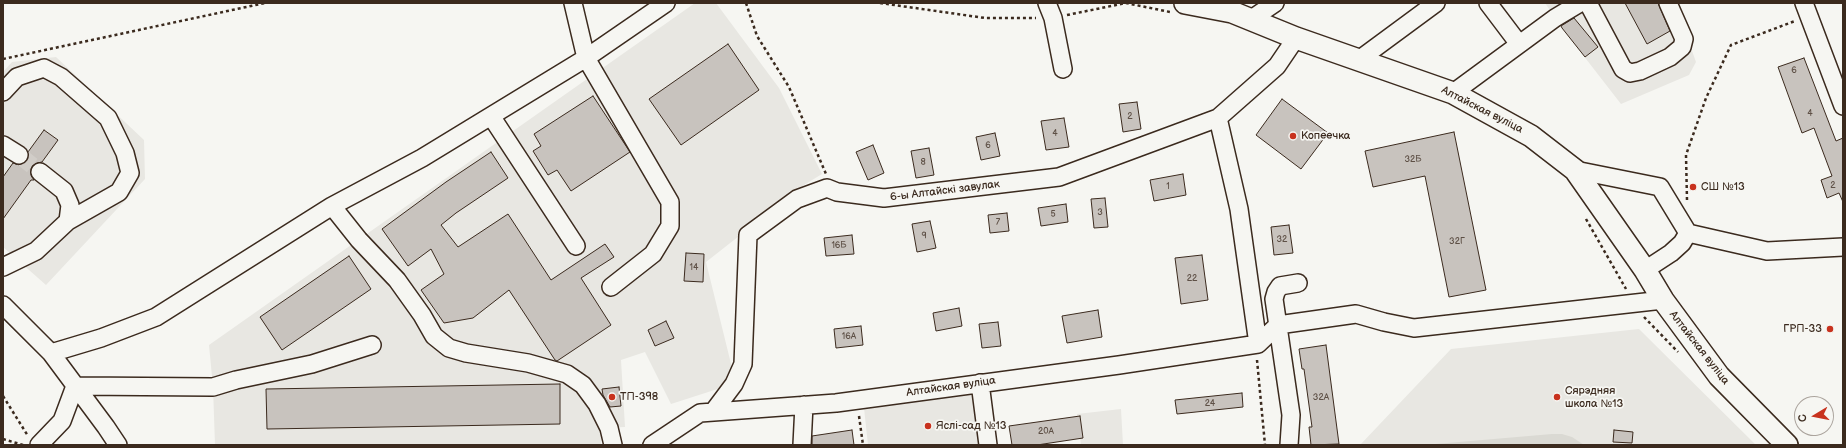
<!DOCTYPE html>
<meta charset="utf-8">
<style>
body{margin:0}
#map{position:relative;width:1846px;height:448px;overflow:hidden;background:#f6f6f2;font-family:"Balsamiq Sans",sans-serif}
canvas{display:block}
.frame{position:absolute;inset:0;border:4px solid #3b2a1e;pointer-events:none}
.north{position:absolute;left:1794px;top:396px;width:40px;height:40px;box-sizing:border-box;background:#f6f6f2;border:1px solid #aba49d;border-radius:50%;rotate:260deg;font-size:11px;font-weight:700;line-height:16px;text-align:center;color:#3b2a1e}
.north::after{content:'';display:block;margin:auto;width:14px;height:18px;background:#c8321e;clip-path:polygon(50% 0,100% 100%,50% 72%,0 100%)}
</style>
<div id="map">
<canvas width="1846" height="448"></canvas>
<div class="frame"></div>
<div class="north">С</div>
</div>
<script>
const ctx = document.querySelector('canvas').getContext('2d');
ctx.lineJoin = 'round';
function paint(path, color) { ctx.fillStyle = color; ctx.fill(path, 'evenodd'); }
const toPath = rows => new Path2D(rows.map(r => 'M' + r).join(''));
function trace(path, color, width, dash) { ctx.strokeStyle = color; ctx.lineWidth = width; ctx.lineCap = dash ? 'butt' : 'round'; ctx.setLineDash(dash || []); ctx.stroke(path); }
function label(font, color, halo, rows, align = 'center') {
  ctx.font = font + ' "Balsamiq Sans",sans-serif'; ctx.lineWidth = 3.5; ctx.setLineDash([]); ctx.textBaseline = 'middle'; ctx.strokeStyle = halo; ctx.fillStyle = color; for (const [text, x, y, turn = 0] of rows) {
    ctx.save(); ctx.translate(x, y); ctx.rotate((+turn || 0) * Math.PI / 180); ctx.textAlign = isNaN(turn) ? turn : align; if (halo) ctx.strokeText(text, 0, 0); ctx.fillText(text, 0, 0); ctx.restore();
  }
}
paint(toPath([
 [695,3,716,3,779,88,822,174,804,185,706,262,733,372,730,385,671,404,645,352,621,360,625,427,602,428,601,445,215,445,213,387,209,345],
 [1545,3,1675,3,1696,62,1689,75,1621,104,1562,28],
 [56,57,144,140,145,179,46,285,3,247,3,72,12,62],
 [1639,329,1756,445,1360,445,1451,349],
 [985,389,993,445,868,445,864,408],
 [1121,409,1123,445,1081,445,1077,414]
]), '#e8e7e2');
paint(toPath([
 [1552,434,1562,434,1572,437,1584,445,1424,445]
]), '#dad9d3');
const building = toPath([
 [1625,3,1658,3,1670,31,1647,44,1625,3],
 [1574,18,1598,47,1585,57,1562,28,1561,26,1574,18],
 [728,44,759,90,681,145,649,99,728,44],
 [1804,58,1836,141,1843,138,1843,202,1839,193,1827,198,1821,180,1832,176,1814,128,1802,133,1778,67,1804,58],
 [593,96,630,152,571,191,557,170,548,175,533,151,541,146,534,134,593,96],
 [1282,99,1328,133,1301,169,1256,135,1282,99],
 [1137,102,1141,129,1123,132,1119,104,1137,102],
 [1064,118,1069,147,1046,150,1041,121,1064,118],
 [44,130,58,140,42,162,37,163,32,166,31,175,34,180,31,180,3,219,3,177,13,163,19,165,27,161,28,152,44,130],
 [1454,132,1486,290,1449,297,1425,176,1373,187,1365,151,1454,132],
 [995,133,1000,156,981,160,976,137,995,133],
 [873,145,884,173,868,180,856,152,873,145],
 [929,148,934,175,916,178,911,151,929,148],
 [491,152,508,178,456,213,441,225,458,247,508,214,551,280,605,244,614,257,581,278,611,325,557,361,555,360,509,290,473,318,444,323,421,290,444,274,431,249,408,266,382,229,446,182,491,152],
 [1183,174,1186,195,1154,201,1150,180,1183,174],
 [1105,198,1108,227,1094,228,1091,199,1105,198],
 [1066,204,1068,222,1041,226,1038,208,1066,204],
 [1007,213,1009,231,990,233,988,215,1007,213],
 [930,221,936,248,917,252,912,224,930,221],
 [1289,225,1293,253,1274,255,1271,227,1289,225],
 [852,235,854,254,826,256,824,238,852,235],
 [686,253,704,254,703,282,684,281,686,253],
 [1202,255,1208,300,1181,304,1175,258,1202,255],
 [349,256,371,289,282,350,260,317,349,256],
 [959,308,962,326,936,331,933,313,959,308],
 [1098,310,1102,337,1067,343,1062,316,1098,310],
 [666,321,674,338,655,346,648,330,666,321],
 [998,322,1001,346,982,348,979,324,998,322],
 [861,326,863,345,836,348,834,329,861,326],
 [1326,345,1339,444,1311,445,1309,427,1312,427,1304,369,1302,369,1299,349,1326,345],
 [560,384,560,424,267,429,266,389,560,384],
 [619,387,621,406,610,407,603,395,602,389,619,387],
 [1242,393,1243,407,1177,414,1175,400,1242,393],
 [1080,416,1083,438,1037,445,1012,445,1009,426,1080,416],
 [852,430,854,445,812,445,812,436,852,430],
 [1614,430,1633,432,1632,443,1613,442,1614,430]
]);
paint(building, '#c8c3be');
trace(building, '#3b2a1e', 1);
trace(toPath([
 [19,155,40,172]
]), '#d1cdc8', 17, [17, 8]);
const minor = toPath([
 [573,3,586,58,670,202,670,226,653,254,611,287],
 [1047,3,1053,18,1063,69],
 [1488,3,1519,44],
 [1588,3,1623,69,1630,73,1640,71,1670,57,1682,47,1684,39,1668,3],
 [1804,3,1843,106],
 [1250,20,1275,3],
 [1360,59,1436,3],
 [3,92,17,77,44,68,61,77,108,118,125,153,130,173,119,192,68,221],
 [1453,93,1555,18,1580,3],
 [491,116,576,246],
 [1218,118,1239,209,1258,344],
 [3,145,19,155],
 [1575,170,1660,187,1688,233,1682,243,1671,253,1645,270],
 [332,206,359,240,397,280,422,315,434,336,449,348,466,353,528,363,567,374,583,385,597,404,609,428,613,445],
 [1688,233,1767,251,1843,247],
 [3,267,36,251,68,221,70,205,64,191,40,172],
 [3,305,51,353,106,427,118,445],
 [51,353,101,338,156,317,332,206,422,158,586,58,666,3],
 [980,383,988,445],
 [713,412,734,384,743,364,748,235,797,199,827,188,837,192,884,198,1059,177,1218,118,1277,66,1296,38],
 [39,445,62,421,75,386,213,387,236,380,312,364,372,345],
 [652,445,700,413,836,403,1119,365,1258,344,1278,325,1356,314,1384,322,1414,328,1663,300],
 [802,445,804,405],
 [1289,445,1291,415,1274,299,1276,292,1280,286,1298,283]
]);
const major = toPath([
 [1185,3,1232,12,1296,38,1453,93,1531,136,1575,170,1645,270,1663,300,1719,376,1787,445]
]);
trace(minor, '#3b2a1e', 20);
trace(major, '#3b2a1e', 24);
trace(toPath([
 [746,3,757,36,789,87,826,174],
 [880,3,985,18,1036,18],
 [1067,15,1126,3,1170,12],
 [3,59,265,3],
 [1687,200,1686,155,1706,98,1731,45,1795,21],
 [1586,219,1626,289],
 [1644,317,1678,352],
 [1257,360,1265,445],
 [3,396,28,436],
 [859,416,863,445],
 [3,439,23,445]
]), '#3b2a1e', 2.5, [3, 3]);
trace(minor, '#f6f6f2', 17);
trace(major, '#f6f6f2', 21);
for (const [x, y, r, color] of [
 [1293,136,4,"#c8321e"],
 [1693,187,4,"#c8321e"],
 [1830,329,4,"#c8321e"],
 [612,397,4,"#c8321e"],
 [1557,397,4,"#c8321e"],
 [928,426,4,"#c8321e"]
]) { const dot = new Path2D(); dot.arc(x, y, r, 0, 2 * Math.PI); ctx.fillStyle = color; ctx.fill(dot); trace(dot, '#f6f6f2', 1.5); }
label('9px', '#5e5046', null, [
 ["6",1794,71],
 ["4",1810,114],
 ["2",1130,117],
 ["4",1055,134],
 ["6",988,146],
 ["32Б",1413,160],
 ["8",923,163],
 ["2",1833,186],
 ["1",1168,187],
 ["3",1100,213],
 ["5",1053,215],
 ["7",998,223],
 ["9",924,236],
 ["32",1282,240],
 ["32Г",1457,242],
 ["16Б",839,246],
 ["14",694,268],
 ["22",1192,279],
 ["16А",849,337],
 ["32А",1321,398],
 ["24",1210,404],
 ["20А",1046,432]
]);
label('11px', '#3b2a1e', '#f6f6f2', [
 ["Алтайская вуліца",1482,110,27],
 ["6-ы Алтайскі завулак",945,191,-7],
 ["Алтайская вуліца",1699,348,52],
 ["Алтайская вуліца",951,387,-8]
]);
label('11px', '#3b2a1e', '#f6f6f2', [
 ["Копеечка",1301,136],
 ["СШ №13",1701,187],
 ["ГРП-33",1822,329,"right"],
 ["Сярэдняя",1565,391],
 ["школа №13",1565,404],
 ["ТП-398",620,397],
 ["Яслі-сад №13",936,426]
], 'left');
</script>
